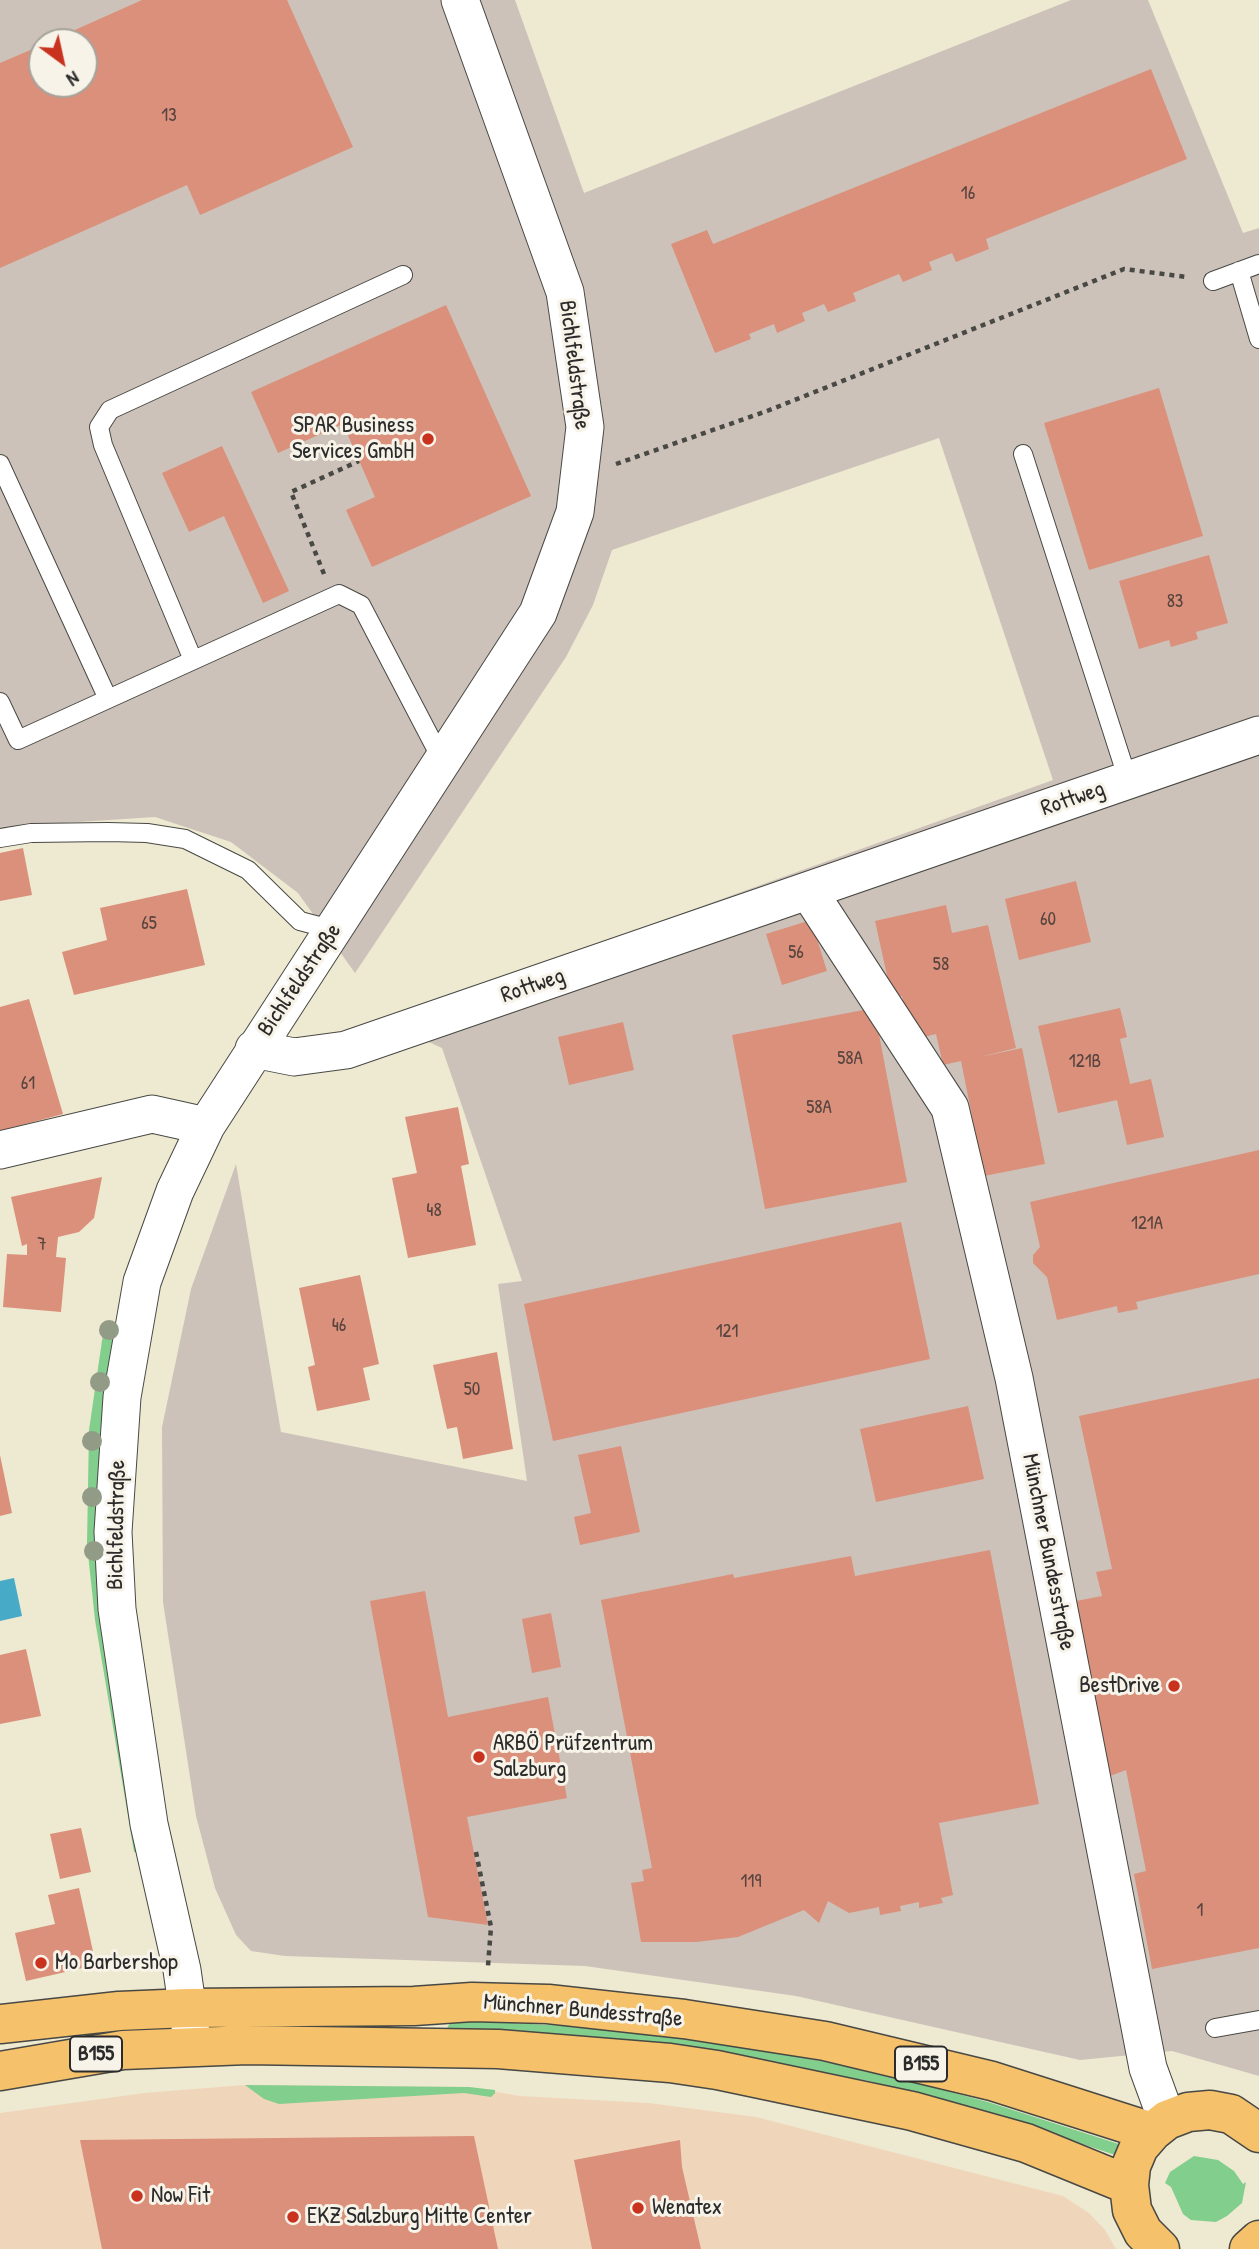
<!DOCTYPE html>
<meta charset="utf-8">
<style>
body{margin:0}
#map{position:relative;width:1259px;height:2249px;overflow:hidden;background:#eee9d1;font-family:"Patrick Hand",sans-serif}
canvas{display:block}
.north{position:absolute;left:28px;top:28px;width:70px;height:70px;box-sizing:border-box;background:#f7f3e8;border:2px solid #a5a39c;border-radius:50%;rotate:147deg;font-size:19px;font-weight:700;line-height:28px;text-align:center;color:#2b2b2b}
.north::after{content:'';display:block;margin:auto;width:24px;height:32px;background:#c8321e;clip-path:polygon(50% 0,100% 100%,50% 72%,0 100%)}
</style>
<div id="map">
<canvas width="1259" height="2249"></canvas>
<div class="north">N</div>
</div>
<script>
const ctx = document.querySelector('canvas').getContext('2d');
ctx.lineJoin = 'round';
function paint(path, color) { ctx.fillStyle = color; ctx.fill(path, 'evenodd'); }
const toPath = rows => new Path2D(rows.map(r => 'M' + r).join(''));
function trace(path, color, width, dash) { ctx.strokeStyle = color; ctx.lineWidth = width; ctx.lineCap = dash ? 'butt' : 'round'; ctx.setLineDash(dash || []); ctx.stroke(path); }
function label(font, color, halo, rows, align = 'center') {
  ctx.font = font + ' "Patrick Hand",sans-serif'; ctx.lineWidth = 6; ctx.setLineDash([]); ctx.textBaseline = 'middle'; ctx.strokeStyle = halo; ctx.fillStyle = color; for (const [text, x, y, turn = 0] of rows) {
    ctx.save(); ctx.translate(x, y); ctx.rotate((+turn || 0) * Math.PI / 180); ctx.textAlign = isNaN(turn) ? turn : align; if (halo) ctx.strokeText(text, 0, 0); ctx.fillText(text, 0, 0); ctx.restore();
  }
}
paint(toPath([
 [245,2085,469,2087,520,2096,649,2103,756,2117,1063,2196,1089,2213,1105,2230,1116,2249,0,2249,0,2113,144,2093]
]), '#efd6bb');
paint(toPath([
 [0,0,515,0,584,193,1071,0,1148,0,1243,233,1259,228,1259,2076,1172,2051,1080,2060,796,1996,585,1966,285,1956,251,1951,236,1935,215,1888,196,1816,163,1602,162,1427,191,1289,236,1164,281,1432,527,1481,498,1284,522,1281,442,1048,382,1021,1053,780,939,438,612,550,593,605,566,657,355,973,298,893,231,842,155,817,0,827],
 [42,42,84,42,84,84,42,84]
]), '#cdc2b9');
paint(toPath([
 [109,1323,114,1328,100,1434,98,1487,139,1853,134,1852,95,1620,87,1544,89,1430,104,1327],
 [474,2021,569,2026,725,2043,868,2070,988,2102,1125,2146,1121,2157,987,2112,869,2081,728,2056,447,2028,450,2023],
 [245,2085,469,2087,495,2090,495,2093,491,2097,464,2093,279,2104,264,2099],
 [1194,2156,1218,2160,1234,2171,1243,2184,1246,2182,1242,2203,1227,2216,1216,2222,1191,2220,1183,2214,1171,2187,1165,2183,1170,2172]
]), '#82ce8d');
paint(toPath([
 [14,1578,22,1616,0,1621,0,1581]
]), '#47abc7');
paint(toPath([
 [142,0,287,0,353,147,200,215,187,185,0,268,0,63,42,45,42,84,84,84,84,42,48,42],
 [1151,69,1187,159,986,239,989,249,956,262,952,253,929,262,932,270,903,282,899,274,853,293,856,301,828,312,824,304,802,313,805,321,777,333,774,324,749,334,751,339,715,353,671,244,707,230,713,244],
 [446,305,531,496,372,567,346,510,375,497,343,424,278,453,251,392],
 [1159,388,1203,536,1089,570,1044,423],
 [222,446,289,591,263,603,224,516,189,532,162,473],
 [1209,555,1228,623,1196,632,1198,639,1171,647,1169,640,1139,649,1119,581],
 [23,848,32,895,0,901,0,853],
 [1076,881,1091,942,1019,960,1005,899],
 [187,889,205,965,74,995,62,952,107,940,100,908],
 [946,905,952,933,988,925,1016,1048,980,1057,1022,1048,1045,1164,984,1176,961,1061,943,1065,936,1034,912,1040,902,996,892,998,875,921],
 [811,920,827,971,782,985,766,934],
 [29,999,63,1114,0,1131,0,1007],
 [874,1008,907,1182,765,1209,732,1035],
 [1120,1008,1127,1037,1120,1039,1130,1084,1151,1079,1164,1137,1127,1145,1117,1100,1058,1113,1038,1026],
 [623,1022,634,1070,569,1085,558,1037],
 [458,1107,469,1164,461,1166,476,1245,408,1258,392,1178,417,1173,405,1117],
 [1259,1150,1259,1274,1136,1302,1138,1309,1118,1313,1117,1306,1057,1320,1047,1277,1033,1263,1033,1255,1040,1247,1030,1202],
 [102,1177,94,1218,79,1232,58,1237,56,1257,66,1258,61,1312,3,1307,7,1254,27,1255,27,1244,22,1246,11,1197],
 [901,1222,930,1359,553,1441,524,1304],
 [360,1275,379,1364,363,1368,370,1400,317,1411,308,1367,315,1365,299,1288],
 [497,1352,513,1449,463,1459,457,1427,447,1429,433,1365],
 [1259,1378,1259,1948,1152,1969,1134,1874,1146,1871,1126,1770,1110,1776,1071,1602,1102,1596,1096,1572,1112,1569,1079,1416],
 [968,1406,984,1479,876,1502,860,1429],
 [621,1446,640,1532,580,1545,574,1517,591,1513,578,1455],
 [0,1455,12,1513,0,1516],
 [990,1550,1039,1804,939,1823,953,1895,941,1898,943,1903,919,1908,919,1902,900,1906,901,1911,880,1915,879,1907,849,1913,828,1901,819,1923,804,1910,738,1937,696,1942,641,1942,631,1883,644,1881,642,1870,652,1868,601,1600,733,1574,734,1578,851,1556,855,1576],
 [425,1591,448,1717,548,1697,567,1798,467,1817,488,1925,428,1917,370,1601],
 [551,1613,561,1667,532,1673,522,1619],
 [26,1649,41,1716,0,1724,0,1655],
 [81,1828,91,1872,60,1879,50,1834],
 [79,1888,96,1965,26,1981,15,1933,55,1924,48,1895],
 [474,2136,498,2249,102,2249,80,2140],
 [680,2140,682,2167,701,2249,592,2249,574,2160]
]), '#da907a');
const service = toPath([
 [1239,271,1259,339],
 [1213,281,1259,264],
 [1023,454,1128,780],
 [0,464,108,699],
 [193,660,103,445,99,427,110,410,403,275],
 [0,702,18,740,339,594,361,605,443,762],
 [0,838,31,833,108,832,147,833,185,839,248,870,300,921,334,930],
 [1215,2028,1259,2020]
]);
const minor = toPath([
 [809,892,950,1108,1014,1378,1148,2068,1167,2120],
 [254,1049,294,1057,346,1050,1259,735],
 [0,1150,152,1114,206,1126],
 [192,2040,182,1970,149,1824,117,1609,113,1532,122,1397,142,1282,175,1191,206,1126,538,613,575,512,585,427,565,292,460,0]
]);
const primary = toPath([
 [0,2024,119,2011,188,2008,414,2006,472,2002,548,2004,684,2019,825,2041,992,2081,1152,2132],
 [0,2071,123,2050,247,2045,498,2049,670,2063,717,2070,912,2111,1026,2143,1129,2185],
 [1160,2249,1143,2232,1132,2210,1129,2185,1131,2166,1139,2147,1152,2132,1167,2120,1188,2112,1210,2110,1231,2114,1259,2133],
 [1249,2249,1259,2240]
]);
trace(service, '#484844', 20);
trace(minor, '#484844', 39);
trace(primary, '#484844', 41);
trace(toPath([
 [616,464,767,411,1124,269,1187,277],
 [324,574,291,492,359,461],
 [476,1852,491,1927,488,1966]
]), '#484844', 4.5, [5, 5]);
trace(service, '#fff', 18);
trace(minor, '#fff', 37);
trace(primary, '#f5c16b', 38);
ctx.fillStyle = '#919b86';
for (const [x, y] of [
 [109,1330],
 [100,1382],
 [92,1441],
 [92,1497],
 [94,1551]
]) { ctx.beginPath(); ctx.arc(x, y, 10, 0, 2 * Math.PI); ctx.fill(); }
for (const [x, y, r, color] of [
 [428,439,7,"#c8321e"],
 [1174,1686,7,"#c8321e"],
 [479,1757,7,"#c8321e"],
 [41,1963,7,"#c8321e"],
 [137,2196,7,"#c8321e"],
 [638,2208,7,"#c8321e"],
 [293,2217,7,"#c8321e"]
]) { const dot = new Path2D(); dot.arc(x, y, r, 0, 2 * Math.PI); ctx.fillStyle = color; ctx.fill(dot); trace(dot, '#f7f3e8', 2.5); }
label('19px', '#57443f', null, [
 ["13",169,116],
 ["16",968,194],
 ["83",1175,602],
 ["60",1048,920],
 ["65",149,924],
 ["56",796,953],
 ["58",941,965],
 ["58A",850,1059],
 ["121B",1085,1062],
 ["61",28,1084],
 ["58A",819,1108],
 ["48",434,1211],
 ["121A",1147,1224],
 ["7",42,1245],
 ["46",339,1326],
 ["121",727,1332],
 ["50",472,1390],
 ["119",751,1882],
 ["1",1200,1911]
]);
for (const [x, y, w] of [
 [96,2054,52],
 [921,2064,52]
]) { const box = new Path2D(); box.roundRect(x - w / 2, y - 17.5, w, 35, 5); ctx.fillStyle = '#f7f3e8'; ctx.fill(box); trace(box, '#2b2b2b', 2); }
label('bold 21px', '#2b2b2b', null, [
 ["B155",96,2054],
 ["B155",921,2064]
]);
label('23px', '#2b2b2b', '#f7f3e8', [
 ["Bichlfeldstraße",574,365,83],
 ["Rottweg",1073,799,-19],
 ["Bichlfeldstraße",300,980,-56],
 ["Rottweg",533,986,-19],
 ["Bichlfeldstraße",117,1525,-89],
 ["Münchner Bundesstraße",1048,1552,79],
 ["Münchner Bundesstraße",583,2011,5]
]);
label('23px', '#2b2b2b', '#f7f3e8', [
 ["SPAR Business",414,426,"right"],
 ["Services GmbH",414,452,"right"],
 ["BestDrive",1160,1686,"right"],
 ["ARBÖ Prüfzentrum",493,1744],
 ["Salzburg",493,1770],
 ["Mo Barbershop",55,1963],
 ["Now Fit",151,2196],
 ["Wenatex",652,2208],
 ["EKZ Salzburg Mitte Center",307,2217]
], 'left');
</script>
